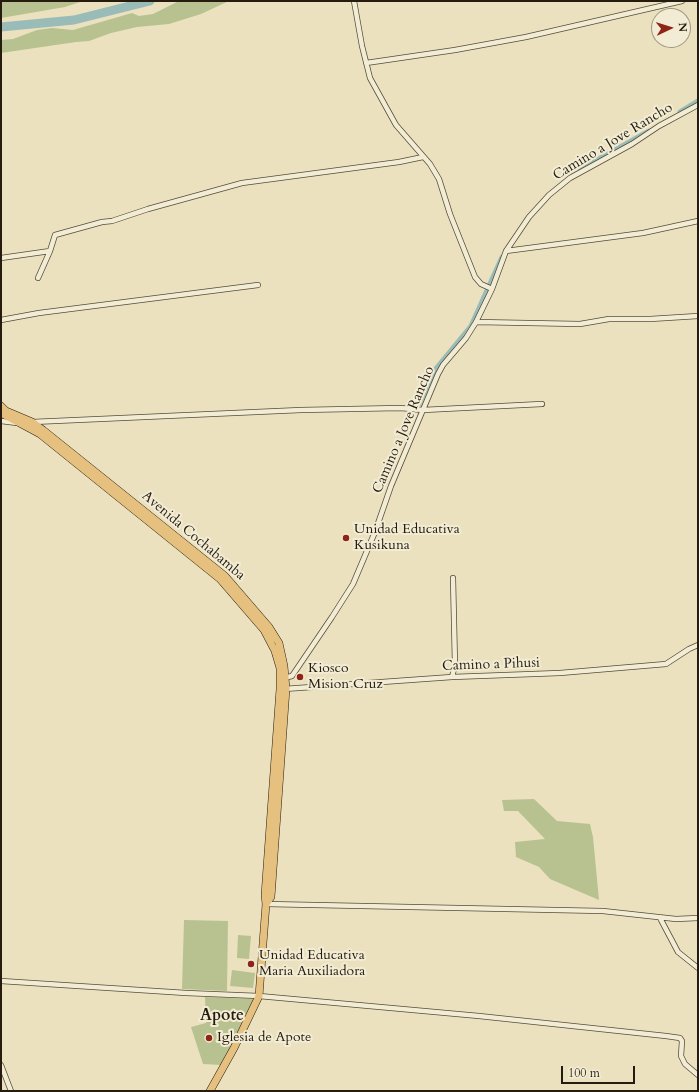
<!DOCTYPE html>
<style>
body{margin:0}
#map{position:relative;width:699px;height:1092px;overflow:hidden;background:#ebe1be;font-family:Cardo,serif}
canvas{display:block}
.frame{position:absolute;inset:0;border:2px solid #251b0e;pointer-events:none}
.north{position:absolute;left:651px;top:8px;width:40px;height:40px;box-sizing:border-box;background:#f2ecd5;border:1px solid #a09885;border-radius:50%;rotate:86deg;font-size:11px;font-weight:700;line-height:16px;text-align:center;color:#251b0e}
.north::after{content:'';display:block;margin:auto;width:14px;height:18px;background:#8f2418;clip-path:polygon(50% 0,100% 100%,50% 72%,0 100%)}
.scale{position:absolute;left:561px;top:1066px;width:74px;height:18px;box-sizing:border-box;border:2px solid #251b0e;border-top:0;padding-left:5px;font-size:12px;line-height:14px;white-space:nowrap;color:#251b0e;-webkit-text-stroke:3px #f2ecd5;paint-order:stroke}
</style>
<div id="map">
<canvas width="699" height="1092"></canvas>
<div class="frame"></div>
<div class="north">N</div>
<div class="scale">100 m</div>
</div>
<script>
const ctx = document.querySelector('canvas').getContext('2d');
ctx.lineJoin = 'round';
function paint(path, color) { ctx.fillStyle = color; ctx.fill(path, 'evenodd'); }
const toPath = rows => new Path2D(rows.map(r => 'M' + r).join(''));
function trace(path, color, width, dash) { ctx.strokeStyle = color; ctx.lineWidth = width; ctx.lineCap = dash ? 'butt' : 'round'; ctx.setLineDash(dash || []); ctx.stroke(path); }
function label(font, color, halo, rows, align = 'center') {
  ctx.font = font + ' Cardo,serif'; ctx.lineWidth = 4; ctx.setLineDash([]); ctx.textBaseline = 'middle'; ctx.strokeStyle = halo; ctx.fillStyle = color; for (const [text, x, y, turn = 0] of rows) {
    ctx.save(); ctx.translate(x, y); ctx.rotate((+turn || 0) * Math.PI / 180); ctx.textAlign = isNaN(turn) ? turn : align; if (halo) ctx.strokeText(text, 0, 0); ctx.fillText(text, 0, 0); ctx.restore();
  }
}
paint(toPath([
 [13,1,83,1,65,7,1,18,1,2],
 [179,1,229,1,201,14,169,24,137,27,111,33,89,41,76,42,1,53,1,40,13,39,37,30,52,28,73,30,132,13,139,16,153,14],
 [534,799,557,821,590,824,593,837,599,900,550,879,539,867,516,857,515,842,545,839,518,811,504,811,502,800],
 [184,920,228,921,227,991,182,989],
 [238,935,251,936,249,959,237,958],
 [232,970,255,973,253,988,230,986],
 [205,997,255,999,252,1008,221,1065,203,1064,191,1027,206,1023]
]), '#b8c290');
trace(toPath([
 [680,112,698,101],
 [580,171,595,161,649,131],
 [419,404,434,371,471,326,502,257]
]), '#9abcb8', 5);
trace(toPath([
 [1,27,74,20,150,1]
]), '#9abcb8', 9);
const street = toPath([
 [354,1,362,46,370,78,396,125,430,164,439,179,450,214,475,277,481,284,492,289],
 [366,63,455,50,526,37,682,1],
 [506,251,643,233,698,221],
 [1,258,50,251,55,235,102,222,112,221,148,209,242,183,399,162,423,157],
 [38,278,50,251],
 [1,320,39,313,258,285],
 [476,322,580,324,609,319,650,319,698,316],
 [1,421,17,423],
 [32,422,301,410,400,408,423,410,542,404],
 [452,677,455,665,453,578],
 [284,678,292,676,332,617,353,584,375,532,391,486,438,374,443,365,466,338,476,322,492,289,506,251,529,217,549,195,570,178,632,144,659,126,698,105],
 [284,689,452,677,560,673,666,664,689,649,698,645],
 [266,904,603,911,676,919,698,918],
 [660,918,678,952,698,968],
 [1,981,186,993,259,996,479,1016,666,1036,680,1038,682,1041,681,1056,685,1064,698,1075],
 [1,1065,11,1091]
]);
const primary = toPath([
 [1,406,6,411,32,422,43,430,225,576,269,627,279,643,284,666,286,689,271,897,266,904],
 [1,413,40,434,220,579,264,630,275,651,280,668,280,689,265,895,266,904,259,996,234,1048,210,1091]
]);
trace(street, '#564c3a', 6);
trace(primary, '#251b0e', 8);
trace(street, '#f2ecd5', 4.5);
trace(primary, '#e6c07f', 7);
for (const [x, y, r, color] of [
 [346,538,4,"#8f2418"],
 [300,677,4,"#8f2418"],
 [251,964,4,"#8f2418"],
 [209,1038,4,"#8f2418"]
]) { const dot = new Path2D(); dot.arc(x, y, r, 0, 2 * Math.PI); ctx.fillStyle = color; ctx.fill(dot); trace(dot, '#f2ecd5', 1.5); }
label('14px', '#251b0e', '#f2ecd5', [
 ["Camino a Jove Rancho",613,142,-31],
 ["Camino a Jove Rancho",404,430,-67],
 ["Avenida Cochabamba",193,536,40],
 ["Camino a Pihusi",491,665,-2]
]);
label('14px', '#251b0e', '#f2ecd5', [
 ["Unidad Educativa",354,530],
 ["Kusikuna",354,546],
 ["Kiosco",308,669],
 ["Mision Cruz",308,685],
 ["Unidad Educativa",259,956],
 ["Maria Auxiliadora",259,972],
 ["Iglesia de Apote",217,1038]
], 'left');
label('bold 16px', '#251b0e', '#f2ecd5', [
 ["Apote",222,1016]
]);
</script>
